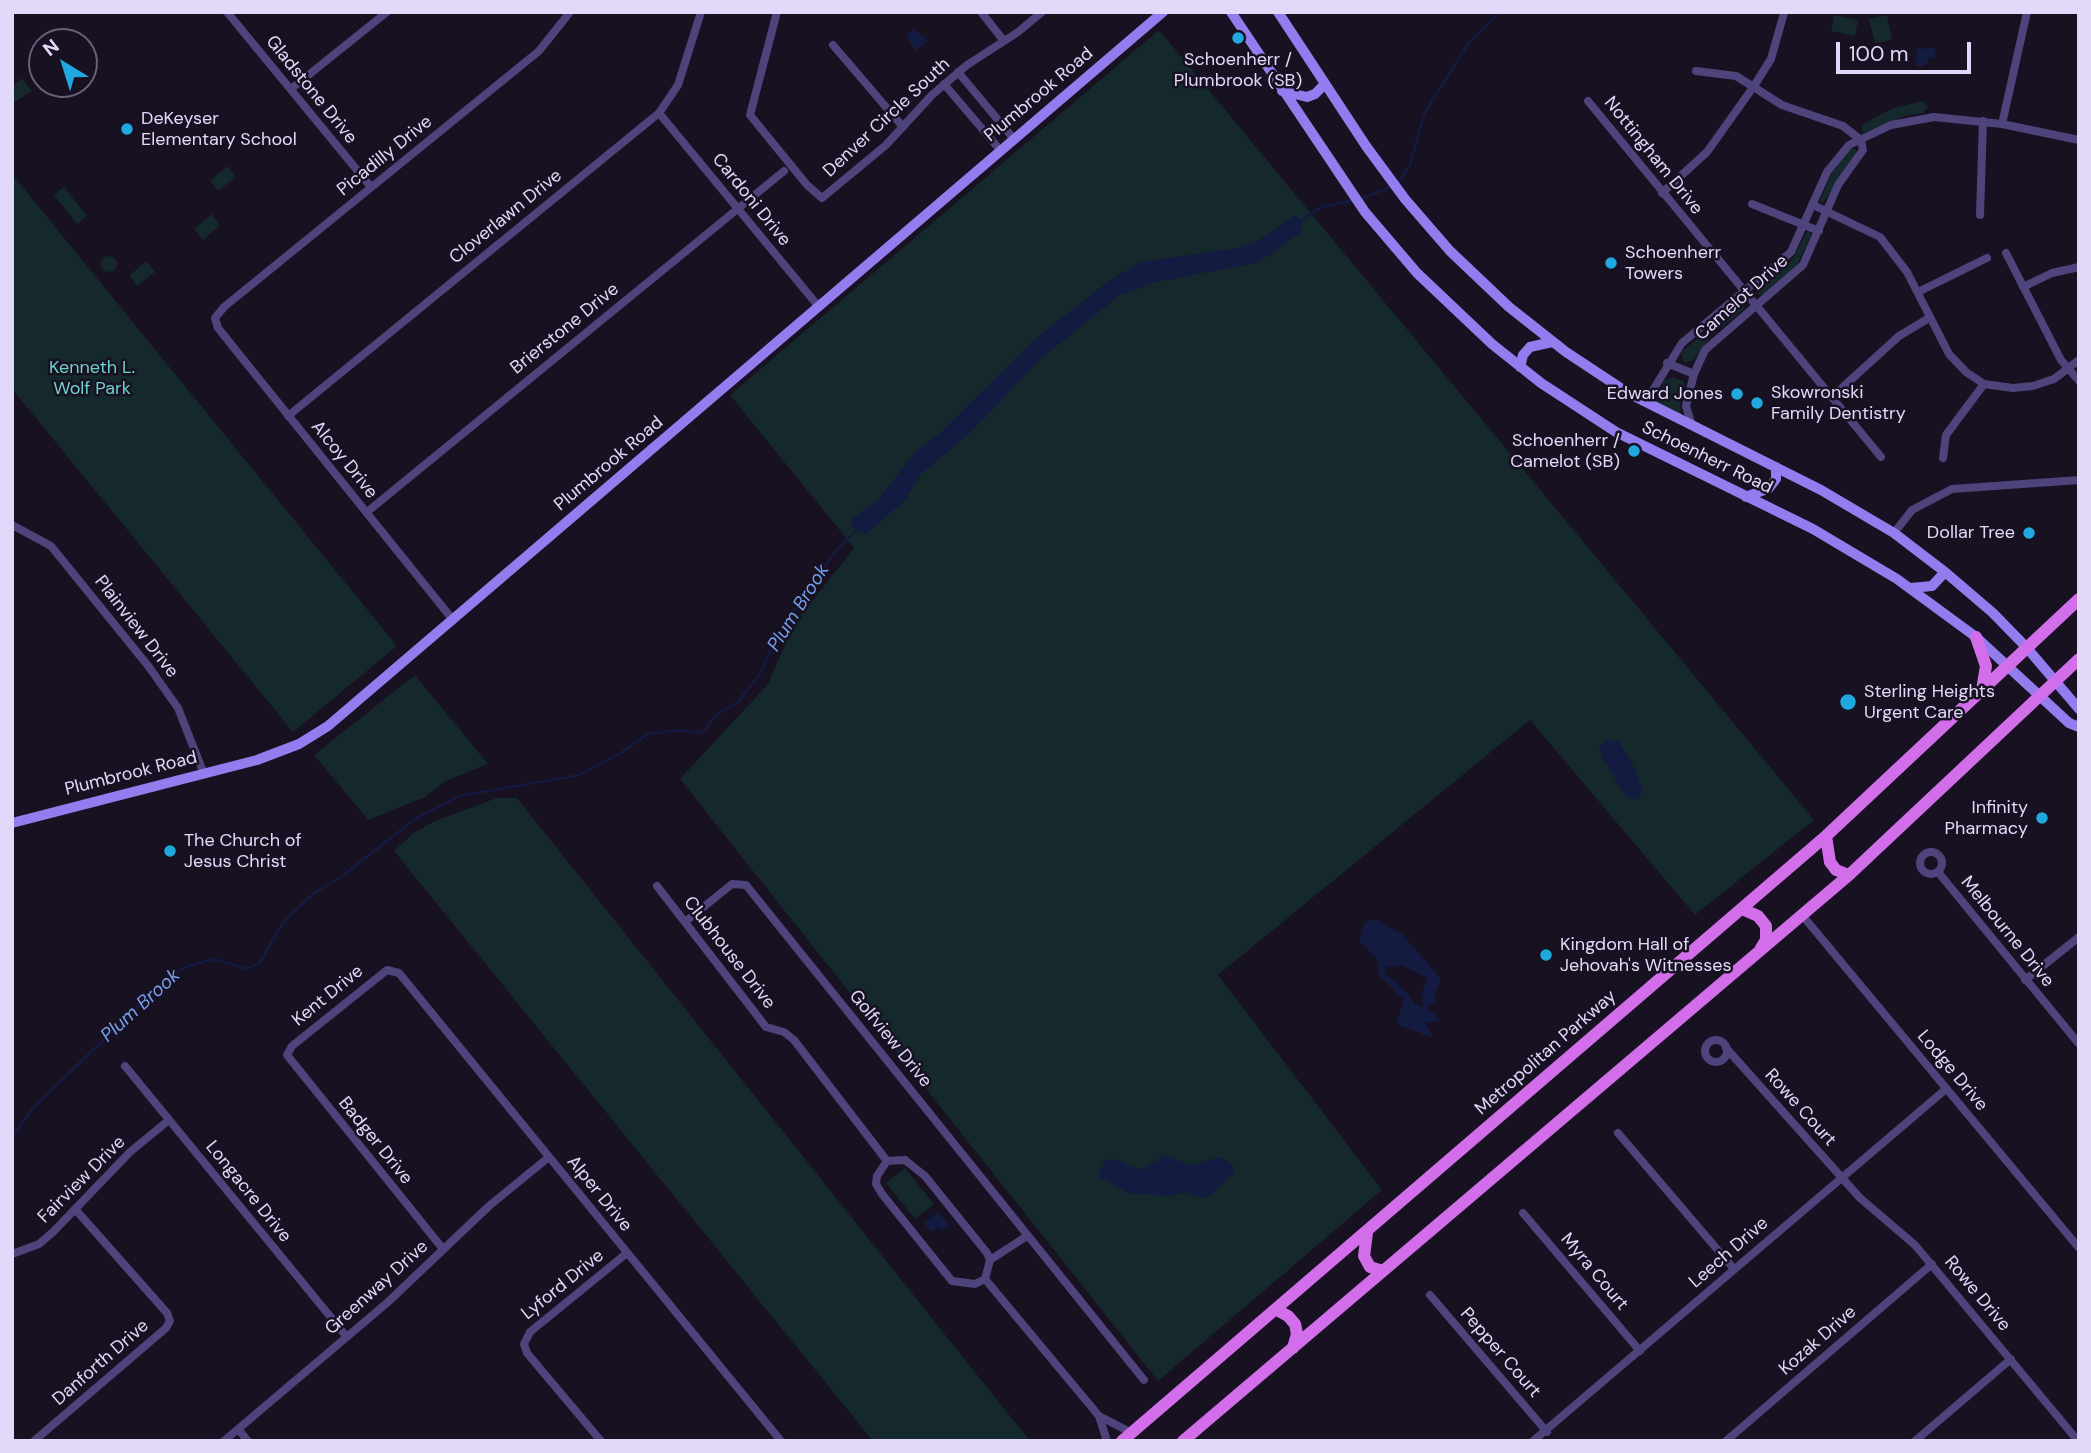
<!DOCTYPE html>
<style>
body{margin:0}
#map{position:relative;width:2091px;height:1453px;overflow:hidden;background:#171122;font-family:"DM Sans",sans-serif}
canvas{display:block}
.frame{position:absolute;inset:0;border:14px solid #e2d8fa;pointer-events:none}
.north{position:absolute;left:28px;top:28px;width:70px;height:70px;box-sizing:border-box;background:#171122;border:2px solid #686178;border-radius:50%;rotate:322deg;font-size:19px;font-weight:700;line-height:28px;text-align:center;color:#e2d8fa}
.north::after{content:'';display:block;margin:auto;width:24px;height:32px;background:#1fa9df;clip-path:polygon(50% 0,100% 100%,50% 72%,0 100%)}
.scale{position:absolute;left:1836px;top:42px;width:135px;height:32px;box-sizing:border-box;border:4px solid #e2d8fa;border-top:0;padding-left:9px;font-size:21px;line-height:24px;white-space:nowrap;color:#e2d8fa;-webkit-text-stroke:5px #171122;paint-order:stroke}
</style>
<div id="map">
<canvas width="2091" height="1453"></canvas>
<div class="frame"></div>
<div class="north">N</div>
<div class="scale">100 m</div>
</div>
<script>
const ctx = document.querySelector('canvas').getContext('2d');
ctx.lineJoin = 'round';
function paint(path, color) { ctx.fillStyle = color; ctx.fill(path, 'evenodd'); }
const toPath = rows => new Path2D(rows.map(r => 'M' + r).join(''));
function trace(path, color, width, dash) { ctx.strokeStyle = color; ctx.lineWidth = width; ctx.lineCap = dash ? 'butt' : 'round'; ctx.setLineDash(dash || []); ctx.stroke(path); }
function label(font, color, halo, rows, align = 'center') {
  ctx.font = font + ' "DM Sans",sans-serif'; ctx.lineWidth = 5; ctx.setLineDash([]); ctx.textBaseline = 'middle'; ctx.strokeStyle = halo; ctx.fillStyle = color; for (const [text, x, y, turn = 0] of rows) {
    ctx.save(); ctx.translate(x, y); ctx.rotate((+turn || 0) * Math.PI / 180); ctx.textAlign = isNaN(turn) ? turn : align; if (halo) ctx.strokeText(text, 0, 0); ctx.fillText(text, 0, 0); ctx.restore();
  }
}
paint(toPath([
 [1834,15,1858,20,1855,36,1831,31],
 [1887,15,1892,40,1875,44,1869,19],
 [1159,30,1814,820,1695,915,1530,720,1218,975,1382,1190,1158,1381,680,779,768,684,794,624,854,548,730,395],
 [22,78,32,91,12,104,12,86],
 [1923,101,1928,107,1923,113,1905,116,1862,133,1862,125,1872,119,1894,108],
 [1851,149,1856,149,1857,153,1822,204,1820,200,1833,171],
 [227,166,236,177,218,191,210,181],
 [12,174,397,646,293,732,12,389],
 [64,187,87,216,77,224,54,195],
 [212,214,220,225,203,240,194,229],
 [1810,232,1811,236,1797,265,1763,295,1758,294,1758,288,1792,260,1806,233],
 '101 264a8 8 0 1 1 16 0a8 8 0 1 1-16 0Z',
 [146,261,155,272,137,286,129,276],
 [1740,304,1744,305,1745,309,1722,327,1718,326,1718,322],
 [1705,332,1710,337,1694,360,1684,363,1681,352],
 [1673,377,1683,381,1685,386,1680,405,1681,415,1655,401,1664,381],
 [415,675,488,764,446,781,425,797,368,820,314,755],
 [497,798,517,798,1030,1441,873,1441,394,851,412,834,435,821],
 [905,1168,934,1204,915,1219,886,1183]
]), '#15282b');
paint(toPath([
 [913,29,928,40,915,51,906,35],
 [1935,48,1936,57,1928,59,1927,64,1922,66,1915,66,1917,49],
 [1296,215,1302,223,1301,232,1260,262,1152,283,1118,296,1040,360,968,435,921,474,905,500,875,527,866,534,853,527,851,521,854,517,879,499,914,453,942,431,1035,339,1110,280,1141,262,1237,248,1259,240],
 [1606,740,1619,742,1634,767,1643,792,1637,800,1626,797,1602,757,1599,747],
 [1377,919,1403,935,1441,979,1435,994,1436,1003,1427,1007,1441,1021,1426,1023,1433,1038,1396,1024,1404,1000,1379,975,1377,960,1359,940,1365,922],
 [1403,966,1427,978,1422,993,1423,1007,1415,1004,1408,993,1385,973,1385,967],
 [1166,1155,1189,1165,1220,1157,1232,1164,1234,1172,1212,1195,1203,1198,1186,1192,1168,1196,1129,1193,1099,1177,1099,1172,1106,1160,1115,1159,1140,1170],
 [938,1212,949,1225,941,1231,938,1227,931,1232,924,1223]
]), '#131c40');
trace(toPath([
 [1399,182,1410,165,1424,114,1468,44,1499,12],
 [1361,199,1393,186],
 [1300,221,1322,207,1354,200],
 [12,1137,33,1108,162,983,186,967,213,959,247,969,260,962,284,921,314,893,341,877,415,819,459,796,580,775,622,752,648,734,681,730,702,733,716,715,738,702,761,672,780,630,835,552,857,529]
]), '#131c40', 2.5);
trace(toPath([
 [227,12,371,187],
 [777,12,750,115,807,185,822,198,886,145,932,95,967,65,1018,32,1042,12],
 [981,12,1004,41],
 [833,45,903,127],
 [1696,71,1736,76,1782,105,1843,126,1861,140],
 [958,72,1014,139],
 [944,84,1001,151],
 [291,89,387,12],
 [1588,101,1881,457],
 [659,113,819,307],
 [2002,124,2027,12],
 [1662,193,1707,152,1754,86,1771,59,1784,13],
 [1752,204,1819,231],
 [1813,205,1880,237,1907,272,1949,354,1966,372,1984,384,2013,388,2033,386,2054,379,2079,360],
 [1980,215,1983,121],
 [2006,253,2061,360,2079,381],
 [2023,287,2052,273,2079,267],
 [1918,292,1987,258],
 [1667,363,1694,374],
 [1832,397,1899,336,1929,318],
 [1642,401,1653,390,1682,343,1791,252,1827,172,1849,145,1891,125,1934,117,2002,124,2079,140],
 [288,416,659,113,678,85,701,12],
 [1692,426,1686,406,1694,374,1705,350,1803,265,1838,185,1863,150,1861,140],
 [1943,458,1946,435,1984,384],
 [367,512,784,171],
 [12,525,51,546,149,667,178,708,204,774],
 [1894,533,1912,510,1952,489,2079,480],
 [453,620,218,328,215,318,224,307,539,51,570,12],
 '1920 863a11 11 0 1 1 22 0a11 11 0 1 1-22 0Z',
 [1938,872,2079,1044],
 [657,886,766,1027,784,1032,794,1040,887,1161],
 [1802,915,2079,1248],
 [685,922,732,884,746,885,1144,1380],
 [2025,980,2079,937],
 '1705 1051a11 11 0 1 1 22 0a11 11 0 1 1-22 0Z',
 [1726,1048,1860,1198,1915,1245,2078,1441],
 [125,1066,347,1337],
 [1618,1133,1734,1269],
 [905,1160,925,1176,987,1253,990,1260,985,1279,975,1284,952,1281,882,1194,876,1184,877,1176,887,1161,905,1160],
 [1523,1213,1640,1351],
 [443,1249,287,1055,292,1046,387,970,399,973,781,1441],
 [12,1254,39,1244,53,1232,130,1152,169,1120],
 [990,1260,1027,1236],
 [985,1279,1099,1416],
 [1430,1295,1547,1432],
 [238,1429,248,1441],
 [34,1441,166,1328,170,1321,167,1313,75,1209],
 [224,1441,388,1302,489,1206,549,1157],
 [601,1441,527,1353,524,1344,530,1332,627,1253],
 [1107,1441,1099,1416,1132,1433],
 [1533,1441,1946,1089],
 [1726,1441,1932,1264],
 [1915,1441,2011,1359]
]), '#4f437b', 8);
trace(toPath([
 [1231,12,1365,212,1417,273,1492,344,1541,383,1616,432,1813,529,1897,579,1976,637,2069,723,2079,727],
 [1278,12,1366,146,1405,199,1450,251,1509,307,1566,352,1628,393,1821,490,1894,533,1945,572,1993,613,2027,648,2079,709],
 [1282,91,1307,97,1315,94,1325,84],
 [1520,367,1523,355,1530,347,1552,342],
 [1746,497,1769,488,1776,479,1776,467],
 [1911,588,1932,586,1945,572],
 [12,823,257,760,299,744,328,726,1163,12]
]), '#937ced', 10);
trace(toPath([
 [1976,637,1986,666,1982,690],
 [1826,836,1830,862,1836,870,1849,875],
 [1742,909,1758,916,1766,926,1766,940,1761,948],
 [1367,1233,1364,1256,1370,1267,1383,1271],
 [1277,1310,1288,1316,1295,1324,1297,1334,1293,1348],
 [1122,1441,1826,836,2079,599],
 [1183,1441,1849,875,2079,659]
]), '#d36eeb', 12);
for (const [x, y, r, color] of [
 [1238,38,7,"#1fa9df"],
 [127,129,7,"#1fa9df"],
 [1611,263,7,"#1fa9df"],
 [1737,394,7,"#1fa9df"],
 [1757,403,7,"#1fa9df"],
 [1634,451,7,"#1fa9df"],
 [2029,533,7,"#1fa9df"],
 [1848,702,9,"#1fa9df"],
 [2042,818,7,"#1fa9df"],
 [170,851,7,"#1fa9df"],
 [1546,955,7,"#1fa9df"]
]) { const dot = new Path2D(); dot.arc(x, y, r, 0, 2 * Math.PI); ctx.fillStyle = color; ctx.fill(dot); trace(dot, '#171122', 2.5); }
label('18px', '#e2d8fa', '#171122', [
 ["Schoenherr /",1238,60,"center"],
 ["Plumbrook (SB)",1238,81,"center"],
 ["DeKeyser",141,119],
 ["Elementary School",141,140],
 ["Schoenherr",1625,253],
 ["Towers",1625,274],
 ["Skowronski",1771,393],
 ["Family Dentistry",1771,414],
 ["Edward Jones",1723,394,"right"],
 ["Schoenherr /",1620,441,"right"],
 ["Camelot (SB)",1620,462,"right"],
 ["Dollar Tree",2015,533,"right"],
 ["Sterling Heights",1864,692],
 ["Urgent Care",1864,713],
 ["Infinity",2028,808,"right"],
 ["Pharmacy",2028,829,"right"],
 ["The Church of",184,841],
 ["Jesus Christ",184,862],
 ["Kingdom Hall of",1560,945],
 ["Jehovah's Witnesses",1560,966]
], 'left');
label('18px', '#e2d8fa', '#171122', [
 ["Gladstone Drive",311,90,51],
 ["Plumbrook Road",1039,95,-40],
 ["Denver Circle South",887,118,-43],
 ["Picadilly Drive",385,156,-39],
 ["Nottingham Drive",1653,156,51],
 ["Cardoni Drive",751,200,51],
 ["Cloverlawn Drive",506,217,-39],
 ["Camelot Drive",1742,298,-42],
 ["Brierstone Drive",565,329,-39],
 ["Schoenherr Road",1707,458,26],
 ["Alcoy Drive",344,460,51],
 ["Plumbrook Road",609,464,-40],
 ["Plainview Drive",136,627,52],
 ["Plumbrook Road",131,774,-14],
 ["Melbourne Drive",2007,932,51],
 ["Clubhouse Drive",729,953,52],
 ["Kent Drive",328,996,-39],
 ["Golfview Drive",890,1039,51],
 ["Metropolitan Parkway",1546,1053,-41],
 ["Lodge Drive",1952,1071,50],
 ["Rowe Court",1800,1108,48],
 ["Badger Drive",375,1141,51],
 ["Fairview Drive",82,1180,-45],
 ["Longacre Drive",248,1192,51],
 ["Alper Drive",599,1194,51],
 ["Leech Drive",1729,1253,-41],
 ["Myra Court",1594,1272,50],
 ["Lyford Drive",563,1285,-39],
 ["Greenway Drive",377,1288,-42],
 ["Rowe Drive",1977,1294,50],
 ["Kozak Drive",1818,1341,-41],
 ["Pepper Court",1500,1353,49],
 ["Danforth Drive",101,1363,-41]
]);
label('18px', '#6ed0c9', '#171122', [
 ["Kenneth L.",92,368],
 ["Wolf Park",92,389]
]);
label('italic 19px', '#749fec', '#171122', [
 ["Plum Brook",799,608,-58],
 ["Plum Brook",141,1006,-42]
]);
</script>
